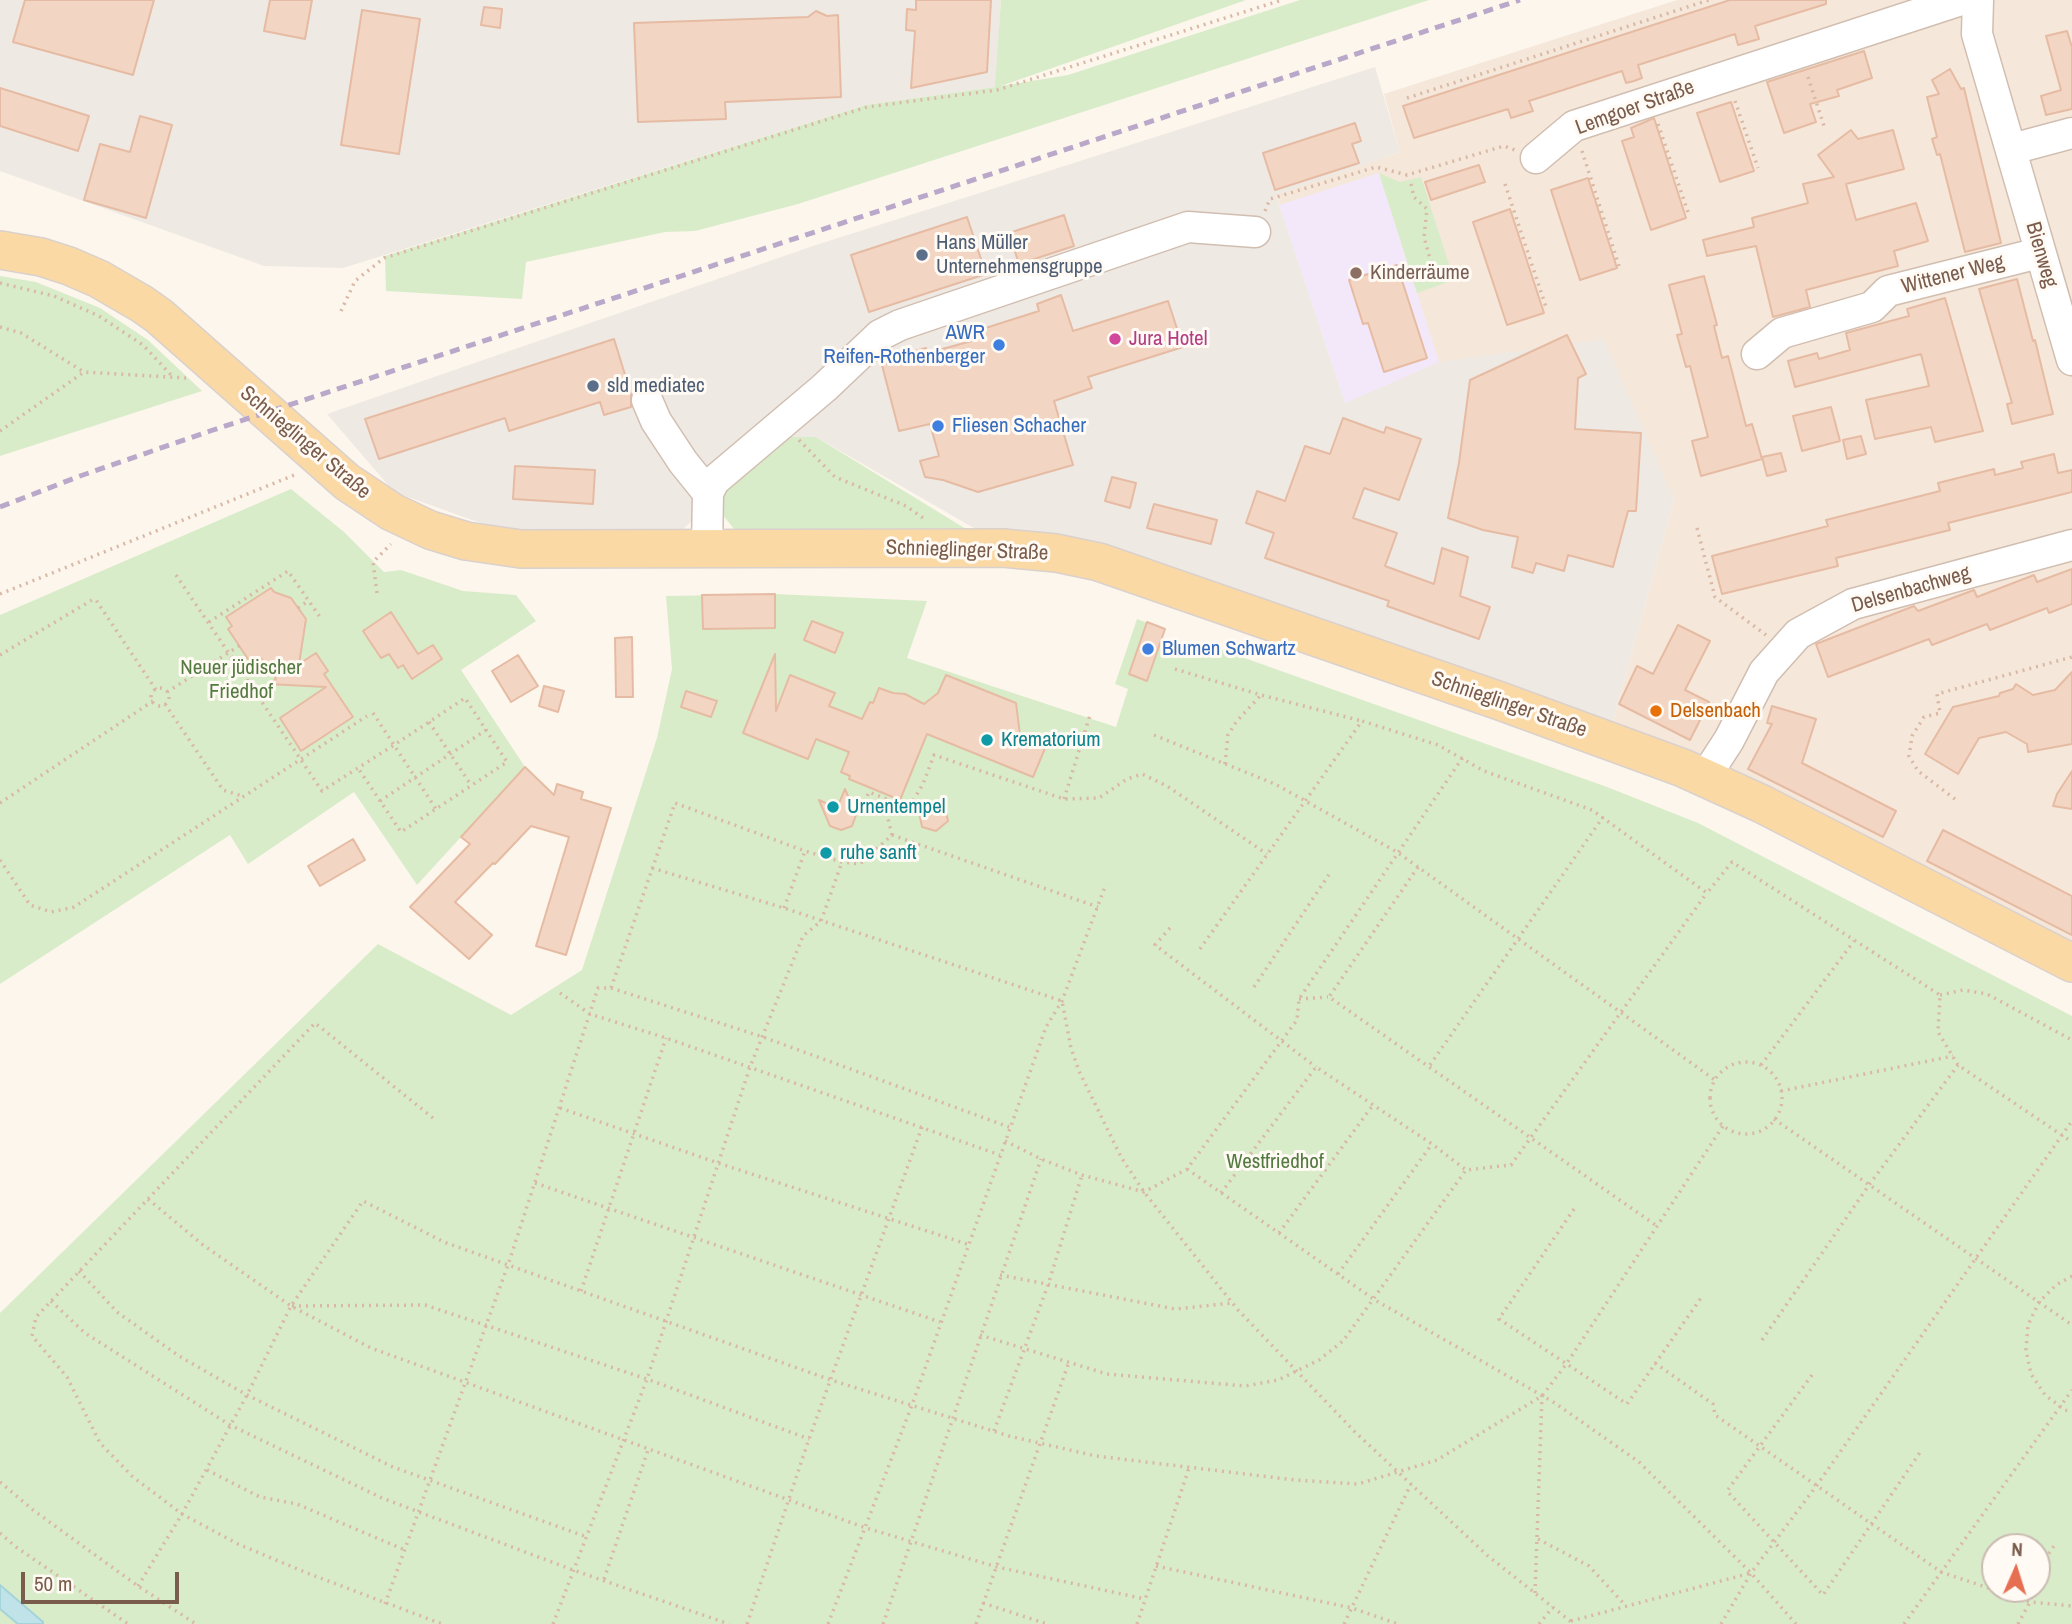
<!DOCTYPE html>
<meta charset="utf-8">
<style>
body{margin:0}
#map{position:relative;width:2072px;height:1624px;overflow:hidden;background:#fdf6ec;font-family:"Archivo Narrow",sans-serif}
canvas{display:block}
.north{position:absolute;left:1981px;top:1533px;width:70px;height:70px;box-sizing:border-box;background:#fffaf3;border:2px solid #cabbb1;border-radius:50%;rotate:3deg;font-size:19px;font-weight:700;line-height:28px;text-align:center;color:#7a5c4d}
.north::after{content:'';display:block;margin:auto;width:24px;height:32px;background:#e76f51;clip-path:polygon(50% 0,100% 100%,50% 72%,0 100%)}
.scale{position:absolute;left:21px;top:1572px;width:158px;height:32px;box-sizing:border-box;border:4px solid #7a5c4d;border-top:0;padding-left:9px;font-size:21px;line-height:24px;white-space:nowrap;color:#7a5c4d;-webkit-text-stroke:5px #fffaf3;paint-order:stroke}
</style>
<div id="map">
<canvas width="2072" height="1624"></canvas>
<div class="north">N</div>
<div class="scale">50 m</div>
</div>
<script>
const ctx = document.querySelector('canvas').getContext('2d');
ctx.lineJoin = 'round';
function paint(path, color) { ctx.fillStyle = color; ctx.fill(path, 'evenodd'); }
const toPath = rows => new Path2D(rows.map(r => 'M' + r).join(''));
function trace(path, color, width, dash) { ctx.strokeStyle = color; ctx.lineWidth = width; ctx.lineCap = dash ? 'butt' : 'round'; ctx.setLineDash(dash || []); ctx.stroke(path); }
function label(font, color, halo, rows, align = 'center') {
  ctx.font = font + ' "Archivo Narrow",sans-serif'; ctx.lineWidth = 6; ctx.setLineDash([]); ctx.textBaseline = 'middle'; ctx.strokeStyle = halo; ctx.fillStyle = color; for (const [text, x, y, turn = 0] of rows) {
    ctx.save(); ctx.translate(x, y); ctx.rotate((+turn || 0) * Math.PI / 180); ctx.textAlign = isNaN(turn) ? turn : align; if (halo) ctx.strokeText(text, 0, 0); ctx.fillText(text, 0, 0); ctx.restore();
  }
}
paint(toPath([
 [1677,0,2072,0,2072,951,1612,725,1674,500,1345,403,1276,194,1400,152,1384,94]
]), '#f5e8da');
paint(toPath([
 [0,0,1001,0,996,87,866,105,343,268,264,266,0,171],
 [1375,67,1400,152,1276,195,1345,403,1439,362,1604,339,1674,500,1612,725,979,531,816,437,785,437,683,529,514,535,394,492,327,414,813,246]
]), '#efe9e4');
paint(toPath([
 [1379,173,1439,362,1345,403,1279,205]
]), '#f3e8fa');
paint(toPath([
 [1001,0,1246,0,1001,86,1068,75,1300,0,1429,0,798,204,695,231,665,232,526,262,522,299,386,291,385,256,866,105,995,87],
 [1379,173,1400,182,1421,177,1454,280,1417,293],
 [0,276,36,282,100,308,148,340,202,391,0,456],
 [785,437,816,437,966,529,734,529,723,515,719,496],
 [291,489,344,532,384,572,401,570,463,591,516,595,536,621,461,670,525,767,417,885,354,792,248,864,230,835,0,984,0,615],
 [775,594,927,601,907,658,1116,727,1128,689,1115,684,1137,619,1165,629,1161,640,1169,643,1197,652,1208,645,1607,787,1698,823,2072,1016,2072,1624,0,1624,0,1313,378,944,511,1015,582,970,657,738,672,669,666,596],
 [1995,1547,2037,1547,2037,1589,1995,1589]
]), '#d8ecc9');
const water = toPath([
 [0,1585,43,1622,43,1624,18,1624,0,1609,0,1585]
]);
paint(water, '#bfe3e8');
trace(water, '#a5d3da', 2);
const building = toPath([
 [25,0,154,0,133,75,13,42,25,0],
 [270,0,312,0,305,39,264,31,270,0],
 [916,0,991,0,987,72,911,88,915,31,906,30,907,9,916,10,916,0],
 [1730,0,1826,0,1826,4,1755,26,1759,39,1738,45,1735,34,1638,65,1642,78,1634,81,1626,83,1622,71,1529,101,1533,111,1511,118,1508,109,1414,138,1403,106,1730,0],
 [484,7,502,9,500,28,481,25,484,7],
 [362,10,420,19,399,154,341,145,362,10],
 [816,11,827,16,838,15,841,97,725,102,726,119,638,122,634,23,808,17,816,11],
 [2067,31,2072,47,2072,109,2046,115,2041,96,2061,90,2046,36,2067,31],
 [1864,51,1872,78,1837,90,1839,96,1810,104,1816,122,1784,133,1767,82,1864,51],
 [1950,69,1961,89,1964,88,2001,243,1965,252,1940,154,1937,155,1932,139,1937,137,1927,97,1939,94,1932,80,1950,69],
 [0,88,89,116,78,151,0,126,0,88],
 [1731,102,1754,171,1720,182,1697,113,1731,102],
 [140,116,172,125,146,218,84,200,100,144,130,152,140,116],
 [1654,118,1686,218,1651,230,1622,141,1634,137,1631,128,1654,118],
 [1355,123,1361,141,1352,144,1359,163,1275,190,1263,153,1355,123],
 [1851,130,1858,139,1893,130,1904,169,1846,184,1856,220,1916,203,1928,241,1894,251,1898,266,1806,290,1810,307,1773,317,1756,246,1707,256,1703,240,1754,227,1752,218,1808,203,1803,184,1834,177,1818,155,1851,130],
 [1479,165,1485,182,1431,200,1425,182,1479,165],
 [1588,178,1617,268,1580,280,1551,190,1588,178],
 [1510,209,1544,313,1507,325,1473,222,1510,209],
 [1064,215,1074,246,1019,264,1009,233,1064,215],
 [967,217,986,274,869,312,851,255,967,217],
 [1397,265,1427,358,1384,372,1368,323,1363,324,1349,280,1397,265],
 [1704,276,1717,325,1714,326,1722,358,1728,356,1746,426,1752,424,1762,459,1701,476,1692,441,1708,437,1690,366,1686,367,1677,335,1682,334,1669,285,1704,276],
 [2017,279,2033,341,2035,340,2053,414,2012,424,2007,404,2012,403,1979,289,2017,279],
 [1061,295,1073,331,1168,301,1183,347,1088,377,1092,388,1054,401,1073,465,978,492,943,480,925,477,920,461,939,456,930,424,899,431,882,365,890,363,889,358,926,348,928,353,975,340,973,332,1039,311,1037,304,1061,295],
 [1945,298,1983,431,1935,442,1931,427,1875,439,1866,400,1929,386,1921,354,1795,387,1788,361,1817,353,1819,359,1850,350,1846,333,1909,316,1907,309,1945,298],
 [1567,335,1586,374,1578,378,1575,429,1641,433,1636,511,1628,511,1613,567,1568,555,1564,571,1536,563,1533,573,1512,567,1518,537,1483,530,1448,518,1459,463,1470,380,1567,335],
 [614,339,631,394,631,407,604,415,600,402,509,431,505,418,379,459,365,419,614,339],
 [1831,407,1840,441,1802,451,1793,416,1831,407],
 [1343,418,1384,433,1386,427,1421,439,1399,500,1364,488,1353,518,1397,533,1385,566,1434,584,1442,548,1468,557,1460,596,1490,607,1479,639,1387,606,1389,601,1265,558,1274,533,1246,523,1257,491,1285,501,1305,446,1330,454,1343,418],
 [1861,436,1866,454,1847,459,1843,440,1861,436],
 [1781,453,1786,471,1767,476,1762,457,1781,453],
 [2054,454,2058,473,2072,470,2072,492,1948,523,1950,530,1836,558,1838,566,1722,594,1712,556,1828,526,1826,520,1940,491,1938,483,1994,469,1995,475,2023,468,2021,462,2054,454],
 [515,466,595,470,593,504,513,499,515,466],
 [1112,477,1136,483,1130,508,1105,501,1112,477],
 [1154,504,1217,520,1211,544,1147,528,1154,504],
 [2072,569,2072,604,2049,613,2047,608,1990,630,1987,624,1932,645,1929,639,1828,677,1816,644,1914,606,1918,611,1974,590,1977,597,2034,575,2037,582,2072,569],
 [271,588,274,592,291,598,306,619,299,664,316,653,328,671,324,674,353,717,301,751,280,718,326,687,268,684,276,679,269,666,267,667,261,658,252,665,228,629,232,626,226,617,271,588],
 [775,594,775,628,703,629,702,595,775,594],
 [391,612,418,654,433,645,442,659,412,679,403,665,398,668,389,654,381,658,363,631,391,612],
 [812,621,843,633,835,653,804,640,812,621],
 [1147,622,1165,629,1147,681,1129,674,1147,622],
 [1678,625,1710,641,1685,690,1709,702,1690,740,1619,704,1637,666,1653,674,1678,625],
 [632,637,633,697,616,697,615,638,632,637],
 [775,654,776,711,790,675,835,693,829,706,862,719,870,702,873,703,879,688,893,693,905,694,924,704,938,693,946,675,1016,703,1020,735,1046,746,1033,777,927,734,900,800,849,779,850,776,841,772,849,752,816,739,808,759,743,733,775,654],
 [518,655,538,686,511,702,492,671,518,655],
 [2072,672,2072,744,2028,752,2027,744,2006,732,1979,738,1958,774,1925,754,1953,707,1999,696,2000,693,2013,689,2016,684,2033,695,2055,690,2072,672],
 [544,686,564,691,558,712,539,706,544,686],
 [686,691,717,701,711,717,681,707,686,691],
 [1772,706,1816,719,1802,763,1896,811,1883,837,1748,769,1772,724,1767,723,1772,706],
 [525,767,554,795,557,784,583,792,581,799,611,808,566,955,536,946,569,837,531,826,495,864,493,863,455,902,492,935,469,959,410,907,470,844,461,837,525,767],
 [2072,771,2072,809,2053,806,2057,794,2072,771],
 [845,789,856,815,852,826,841,830,830,826,819,800,837,808,845,789],
 [931,802,945,807,948,821,936,831,922,827,919,812,931,802],
 [1943,830,2072,896,2072,935,1927,861,1943,830],
 [353,839,365,860,320,886,308,866,353,839]
]);
paint(building, '#f3d5c3');
trace(building, '#e6bba3', 2);
const minor = toPath([
 [1978,0,1977,34,2072,360],
 [2012,149,2072,133],
 [1536,158,1574,126,1961,0],
 [1757,354,1782,333,1872,307,1888,291,2039,253],
 [647,400,656,421,683,462,708,493],
 [707,549,708,493,714,481,824,388,880,335,900,325,1188,227,1255,232],
 [1705,777,1729,740,1764,672,1798,634,1853,604,2072,545]
]);
const major = toPath([
 [0,250,41,257,69,266,99,279,142,304,159,316,347,482,392,512,430,530,466,541,521,549,1003,548,1056,553,1099,562,1500,701,1683,768,1762,804,2072,963]
]);
trace(minor, '#d1beb0', 33);
trace(major, '#dad1cd', 40);
trace(toPath([
 [1808,77,1824,126],
 [1407,98,1709,0],
 [1735,101,1758,168],
 [1658,124,1689,215],
 [1582,151,1619,266],
 [1411,184,1414,197,1427,209,1424,237,1432,266],
 [1505,184,1546,307],
 [1265,211,1270,199,1376,167,1407,175,1504,146,1515,150],
 [0,283,54,296,99,316,143,345,172,376],
 [341,311,355,281,384,258,867,107,997,90,1282,0],
 [0,327,21,333,84,372],
 [0,431,84,372,186,378],
 [799,440,835,477,906,506,926,520],
 [1697,528,1715,597,1766,635],
 [176,575,322,791,394,745,429,722,465,698,507,762,401,832,358,768],
 [377,593,373,562,391,544],
 [0,594,297,474],
 [298,608,308,601],
 [209,622,288,571,320,617],
 [0,655,92,600,96,600,156,690],
 [1175,669,1261,695,1362,721],
 '151 697a9 9 0 1 1 18 0a9 9 0 1 1-18 0Z',
 [167,692,239,646],
 [165,704,223,790,242,796],
 [373,713,436,809],
 [429,722,471,785],
 [1154,735,1275,784,1397,852,1715,1080],
 [1225,764,1228,735,1236,722,1261,695],
 [1064,799,1091,712],
 [1955,799,1918,771,1909,756,1912,736,1924,717,1940,713,1937,694,2072,657],
 [380,801,486,730],
 [0,803,153,701],
 [892,835,886,811,864,803,869,792,909,808,923,784,934,755,1064,799,1099,798,1127,779,1142,774,1167,786,1267,854],
 [0,860,30,905,51,912,74,907,367,716],
 [1418,867,1329,997,1657,1226],
 [652,868,784,908,1062,1001,1071,1048,1079,1071,1121,1157,1144,1192,1238,1310,1355,1432,1488,1556,1574,1624],
 [784,908,805,851],
 [1170,928,1155,945,1316,1067],
 [1200,949,1362,721,1438,745,1484,771,1592,810,1707,893,1732,862,1940,995,1938,1032,1958,1065,2072,1142],
 [1254,987,1330,873],
 [611,988,763,1037,1009,1127],
 [560,993,590,1014,666,1038,1000,1155],
 [1940,995,1963,990,1987,994,2072,1040],
 [1299,999,1328,997],
 '1710 1098a36 36 0 1 1 72 0a36 36 0 1 1-72 0Z',
 [1430,1065,1603,817],
 [1761,1065,1854,941],
 [1781,1091,1953,1056],
 [560,1108,718,1163,970,1245],
 [433,1118,315,1023,36,1317,32,1336,67,1377,100,1443,133,1477,182,1514,238,1544,307,1573,442,1624],
 [1774,1119,2072,1325],
 [1005,1141,1041,1159,1082,1175,1144,1192,1187,1169,1297,1020,1299,999,1463,757],
 [1187,1169,1375,1300,1555,1403,1639,1462,1751,1573,1796,1624],
 [535,1183,940,1322],
 [1221,1193,1316,1067,1432,1144,1466,1170,1511,1165,1706,894],
 [148,1199,203,1245,291,1306,371,1348,866,1528,997,1567,1145,1599],
 [1574,1209,1499,1319,1627,1404,1701,1298],
 [1279,1233,1373,1105],
 [79,1271,117,1312,179,1356,247,1395,393,1467,587,1537],
 [1338,1274,1432,1144],
 [1000,1275,1175,1309,1233,1303],
 [2072,1276,2056,1285,2039,1302,2028,1325,2026,1350,2031,1374,2045,1395,2065,1410,2072,1412],
 [581,1291,666,1038],
 [51,1301,85,1333,230,1425,382,1498,573,1570,729,1624],
 [292,1306,425,1305,647,1379,809,1439],
 [980,1335,1107,1374,1245,1386,1278,1380,1319,1360,1343,1341,1466,1170],
 [1762,1340,1869,1185,1958,1065],
 [1655,1363,1713,1404,1715,1415,1941,1572,2030,1602,2072,1606],
 [1812,1375,1727,1491,1823,1595,1921,1451],
 [994,1431,1048,1285,1082,1175],
 [207,1470,260,1497,297,1504,405,1550],
 [0,1482,33,1510,138,1586,196,1624],
 [0,1533,16,1547,128,1624],
 [1538,1539,1589,1566,1626,1606],
 [1156,1566,1352,1608,1398,1624],
 [2037,1571,2056,1543],
 [604,1579,648,1450],
 [138,1586,182,1514,247,1395,291,1306,363,1201,444,1242,508,1265,831,1380,1009,1436,1096,1456,1295,1480,1358,1484,1437,1460,1542,1396,1567,1363,1723,1126],
 [1535,1593,1542,1396],
 [983,1603,1047,1624],
 [385,1604,508,1265,598,988,611,988,675,803,805,851,842,862,860,864,892,835,1098,907],
 [1571,1621,1751,1573],
 [553,1624,647,1379,750,1067,803,936,821,921,842,862],
 [747,1624,809,1439,922,1127],
 [828,1624,912,1405,1046,1027,1062,1001,1106,884],
 [883,1624,1041,1159],
 [976,1624,1069,1362],
 [1137,1624,1189,1468],
 [1344,1624,1411,1484],
 [1539,1624,1553,1607],
 [1721,1624,1751,1573,1817,1485,2072,1121],
 [1904,1624,2072,1390],
 [2018,1624,2030,1602,2033,1589]
]), '#d9b8a5', 3.5, [2, 5]);
trace(minor, '#fff', 30);
trace(major, '#fbd9a5', 37);
trace(toPath([
 [0,507,80,476,210,431,1520,0]
]), '#b9a8c9', 5, [10, 7]);
for (const [x, y, r, color] of [
 [922,255,7,"#5c6f8a"],
 [1356,273,7,"#8d6e63"],
 [1115,339,7,"#d1479c"],
 [999,345,7,"#3f7fe0"],
 [593,386,7,"#5c6f8a"],
 [938,426,7,"#3f7fe0"],
 [1148,649,7,"#3f7fe0"],
 [1656,711,7,"#e8710a"],
 [987,740,7,"#0f9aa8"],
 [833,807,7,"#0f9aa8"],
 [826,853,7,"#0f9aa8"]
]) { const dot = new Path2D(); dot.arc(x, y, r, 0, 2 * Math.PI); ctx.fillStyle = color; ctx.fill(dot); trace(dot, '#fffaf3', 2.5); }
label('21px', '#7a5c4d', '#fffaf3', [
 ["Lemgoer Straße",1635,108,-20],
 ["Bienweg",2041,255,74],
 ["Wittener Weg",1953,275,-14],
 ["Schnieglinger Straße",305,443,40],
 ["Schnieglinger Straße",967,551,2],
 ["Delsenbachweg",1911,590,-16],
 ["Schnieglinger Straße",1509,705,19]
]);
label('21px', '#4e5e75', '#fffaf3', [
 ["Hans Müller",936,243],
 ["Unternehmensgruppe",936,267],
 ["sld mediatec",607,386]
], 'left');
label('21px', '#785e54', '#fffaf3', [
 ["Kinderräume",1370,273]
], 'left');
label('21px', '#366cbe', '#fffaf3', [
 ["AWR",985,333,"right"],
 ["Reifen-Rothenberger",985,357,"right"],
 ["Fliesen Schacher",952,426],
 ["Blumen Schwartz",1162,649]
], 'left');
label('21px', '#b23c85', '#fffaf3', [
 ["Jura Hotel",1129,339]
], 'left');
label('21px', '#537a41', '#fffaf3', [
 ["Neuer jüdischer",241,668],
 ["Friedhof",241,692],
 ["Westfriedhof",1275,1162]
]);
label('21px', '#c56008', '#fffaf3', [
 ["Delsenbach",1670,711]
], 'left');
label('21px', '#0d838f', '#fffaf3', [
 ["Krematorium",1001,740],
 ["Urnentempel",847,807],
 ["ruhe sanft",840,853]
], 'left');
</script>
